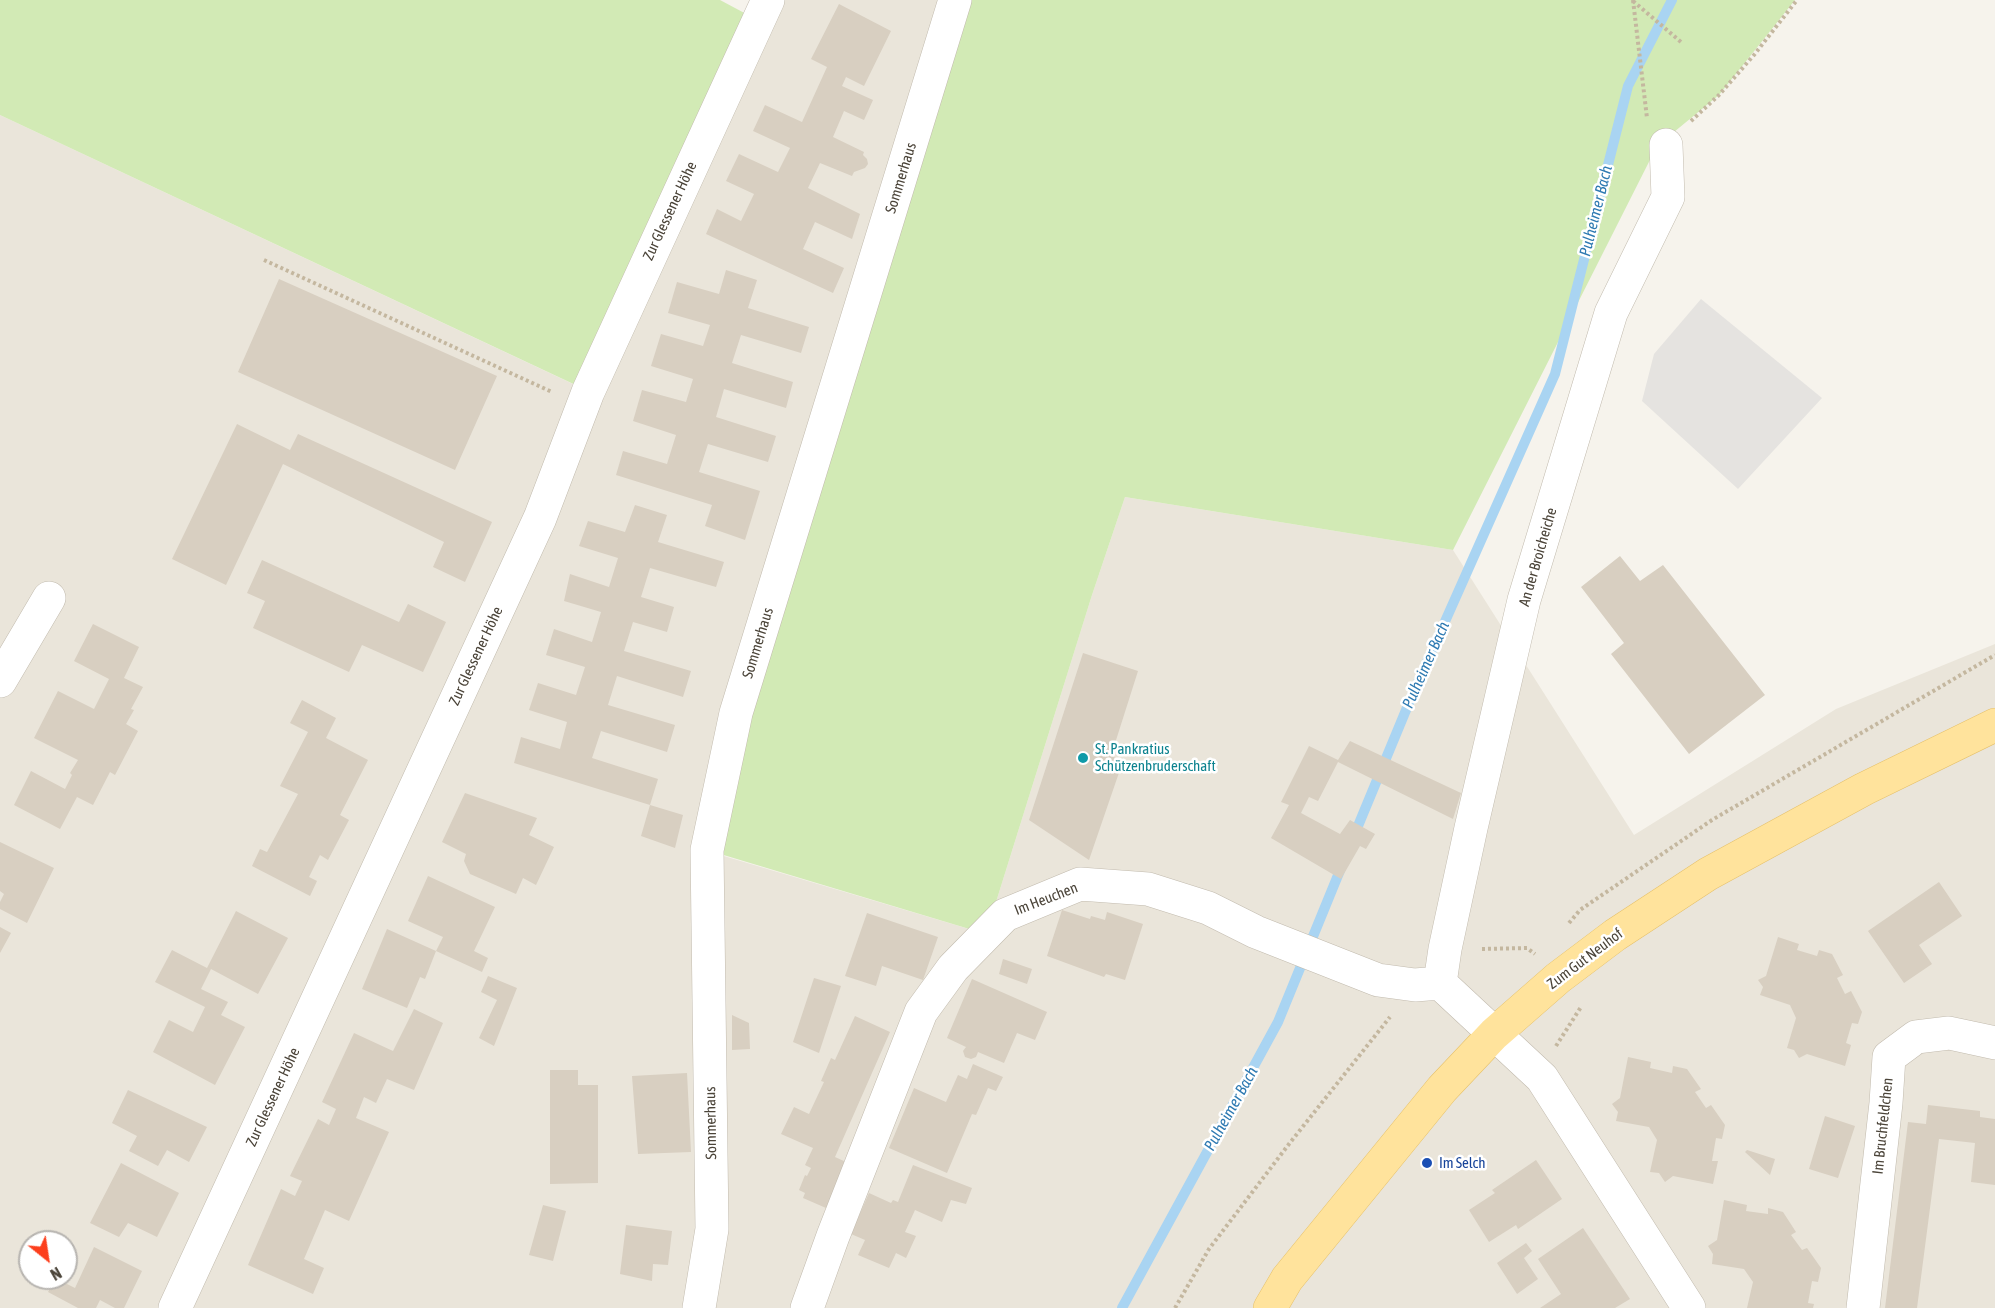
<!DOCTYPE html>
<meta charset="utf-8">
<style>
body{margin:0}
#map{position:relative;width:1995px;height:1308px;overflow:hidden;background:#f6f3ec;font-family:"Asap Condensed",sans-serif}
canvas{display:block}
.north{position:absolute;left:18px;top:1230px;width:60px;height:60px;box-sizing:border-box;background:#fff;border:2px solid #b7b4b0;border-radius:50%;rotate:150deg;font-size:16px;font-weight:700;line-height:24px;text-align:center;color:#4b4439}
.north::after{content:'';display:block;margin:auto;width:21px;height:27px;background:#fc3f1d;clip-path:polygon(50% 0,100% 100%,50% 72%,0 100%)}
</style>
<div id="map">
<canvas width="1995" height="1308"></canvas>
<div class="north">N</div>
</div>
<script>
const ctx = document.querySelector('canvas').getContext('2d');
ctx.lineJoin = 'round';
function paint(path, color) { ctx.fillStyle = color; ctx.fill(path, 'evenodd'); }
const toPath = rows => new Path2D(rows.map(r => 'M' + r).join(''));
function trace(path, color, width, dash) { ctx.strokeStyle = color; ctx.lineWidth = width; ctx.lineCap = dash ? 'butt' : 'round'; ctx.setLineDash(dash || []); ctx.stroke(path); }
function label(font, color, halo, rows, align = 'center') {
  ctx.font = font + ' "Asap Condensed",sans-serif'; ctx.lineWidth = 5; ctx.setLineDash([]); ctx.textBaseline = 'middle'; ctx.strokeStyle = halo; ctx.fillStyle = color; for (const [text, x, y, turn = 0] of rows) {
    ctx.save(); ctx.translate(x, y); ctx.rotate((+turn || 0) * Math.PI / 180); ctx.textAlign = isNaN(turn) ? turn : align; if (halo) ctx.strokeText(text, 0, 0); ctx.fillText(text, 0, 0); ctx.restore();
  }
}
paint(toPath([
 [768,0,955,0,707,851,986,934,1092,595,1125,497,1453,550,1634,835,1836,709,1995,644,1995,1308,0,1308,0,115,588,391],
 [30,1242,66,1242,66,1278,30,1278]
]), '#eae5da');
paint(toPath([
 [0,0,720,0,750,16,582,388,0,115],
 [955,0,1795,0,1719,95,1657,146,1453,550,1125,497,1092,595,986,934,707,850]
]), '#d2eab5');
paint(toPath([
 [1701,299,1822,398,1738,489,1642,401,1654,354]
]), '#e5e3e0');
trace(toPath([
 [1353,838,1411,698,1555,374,1628,86,1672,0],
 [1122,1308,1278,1022,1343,863]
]), '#a9d4f2', 10);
paint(toPath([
 [839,4,891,31,864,86,846,77,842,86,873,100,864,120,844,111,833,137,864,152,863,155,867,159,868,164,865,168,854,172,852,176,820,163,808,188,860,214,852,239,815,222,803,249,844,268,833,293,706,234,717,209,741,221,754,194,726,181,739,154,778,172,790,148,753,131,765,105,802,122,827,67,811,59],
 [726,270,757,280,748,308,809,327,801,353,741,335,732,363,793,382,786,408,724,389,716,417,776,436,768,462,708,444,699,472,760,491,745,540,705,526,712,505,616,475,623,451,667,464,676,435,633,421,642,390,686,402,693,379,651,366,661,334,703,346,710,325,668,313,677,282,719,294],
 [279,279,497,376,455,470,238,372],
 [237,424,290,450,298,434,492,522,465,582,433,567,444,542,283,464,226,585,172,559],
 [635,505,667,515,658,542,724,562,716,587,650,568,641,597,674,607,667,632,633,622,624,651,691,671,683,697,617,676,608,705,675,725,667,752,601,731,592,758,658,779,650,805,514,763,521,737,560,749,567,722,529,710,538,683,576,695,585,667,546,655,554,629,592,642,601,612,564,601,570,574,609,587,618,558,579,546,588,521,625,532],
 [1620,556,1640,581,1663,565,1765,695,1689,754,1611,654,1624,643,1581,587],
 [262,560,399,622,408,604,446,622,423,672,362,645,349,672,253,628,265,601,247,593],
 [93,624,139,647,124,678,143,687,131,709,134,710,126,724,138,731,115,775,110,772,93,805,77,797,60,829,14,805,31,771,65,789,72,775,70,773,78,760,34,738,58,691,94,709,109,679,74,661],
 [1083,653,1138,671,1111,756,1123,761,1089,860,1029,820],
 [302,700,336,718,326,738,368,760,340,815,349,820,328,860,320,855,309,877,317,881,310,896,252,866,260,849,267,852,298,794,280,786,308,732,290,723],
 [1350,741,1461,793,1453,819,1338,762,1318,801,1309,797,1301,813,1340,834,1350,820,1375,834,1366,849,1360,846,1341,879,1271,838,1289,805,1281,802,1309,746,1338,760],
 [465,793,537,818,529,835,554,847,536,885,523,878,516,894,470,874,464,861,466,854,442,842],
 [650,805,683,815,675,848,641,836],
 [0,842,54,868,27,923,0,909,0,902,4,894,0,891],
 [428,876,495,907,474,951,488,958,482,972,436,951,425,979,420,977,407,1008,362,989,387,929,436,951,443,937,408,921],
 [1939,882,1962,916,1919,945,1932,964,1904,983,1868,931],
 [1062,910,1090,919,1091,916,1105,920,1107,912,1143,924,1125,980,1106,974,1104,977,1047,956],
 [236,911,288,938,258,994,211,969,201,989,228,1002,221,1015,245,1027,215,1085,153,1052,169,1020,193,1032,205,1007,155,982,172,950,207,968],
 [867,913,938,937,923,980,882,966,876,986,845,976],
 [0,927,11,933,0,953],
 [1778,937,1799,944,1797,950,1817,956,1819,950,1832,954,1843,975,1837,978,1845,994,1851,991,1862,1012,1858,1024,1852,1023,1846,1043,1851,1045,1845,1066,1807,1054,1799,1058,1794,1050,1787,1048,1796,1018,1790,1005,1760,995,1763,987,1758,980,1766,976],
 [1003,959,1032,969,1027,984,999,974],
 [488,976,517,988,494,1046,479,1038,497,1000,481,992],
 [814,978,841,986,819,1053,793,1042],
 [972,979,1047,1012,1035,1040,1017,1033,1004,1063,978,1052,976,1057,971,1059,965,1057,963,1051,966,1047,947,1038],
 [414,1009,443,1023,414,1090,387,1079,376,1103,364,1097,356,1118,389,1132,349,1221,325,1210,304,1259,324,1268,313,1294,248,1265,281,1189,295,1196,302,1181,290,1176,318,1119,329,1125,336,1109,322,1102,354,1033,393,1051],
 [732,1015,749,1023,750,1049,732,1050],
 [855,1016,890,1032,835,1157,846,1162,826,1208,803,1198,805,1193,799,1190,805,1175,807,1176,811,1168,805,1165,813,1148,781,1134,794,1107,809,1114,824,1082,821,1081,831,1058,835,1060],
 [1628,1057,1651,1062,1650,1068,1672,1073,1673,1066,1687,1069,1701,1089,1695,1092,1706,1108,1711,1105,1725,1125,1722,1139,1716,1138,1712,1161,1718,1161,1713,1184,1673,1176,1665,1182,1659,1173,1650,1172,1657,1140,1649,1127,1616,1121,1618,1112,1612,1104,1620,1098],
 [973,1064,1003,1077,996,1091,988,1088,976,1115,972,1114,947,1173,889,1148,914,1088,946,1102,958,1075,967,1079],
 [550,1070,578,1070,578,1085,598,1085,598,1183,550,1184],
 [687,1073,691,1152,638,1154,632,1076],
 [128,1090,207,1127,189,1162,167,1150,158,1166,129,1151,137,1136,112,1123],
 [1928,1105,1980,1111,1980,1117,1995,1119,1995,1185,1971,1182,1975,1143,1939,1139,1917,1308,1885,1308,1908,1122,1926,1124],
 [1825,1116,1855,1126,1838,1178,1809,1169],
 [1747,1150,1775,1159,1770,1175,1745,1152],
 [1536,1160,1562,1199,1518,1229,1516,1225,1489,1242,1469,1210,1495,1193,1492,1190],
 [121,1163,179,1193,157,1237,128,1223,119,1237,90,1223],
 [913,1165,972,1188,966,1204,951,1200,942,1222,915,1210,905,1232,916,1236,906,1258,896,1253,889,1268,858,1255,865,1240,851,1234,869,1193,891,1203,893,1200,898,1202],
 [1724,1200,1747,1205,1746,1211,1768,1214,1768,1208,1783,1212,1796,1232,1791,1235,1802,1250,1807,1248,1821,1268,1818,1282,1812,1281,1808,1303,1814,1304,1813,1308,1747,1308,1753,1282,1744,1269,1712,1264,1713,1254,1708,1246,1717,1240],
 [543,1205,566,1211,553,1261,529,1255],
 [626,1225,672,1231,668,1265,653,1264,652,1281,620,1274],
 [1583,1228,1630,1299,1615,1308,1540,1308,1561,1294,1538,1259],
 [1526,1243,1532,1251,1524,1258,1538,1279,1517,1294,1497,1263],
 [94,1247,142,1271,124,1308,115,1308,100,1300,96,1308,78,1308,48,1292,55,1278,75,1288]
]), '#d8cfc1');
const minor = toPath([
 [0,681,49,598],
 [1440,983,1445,949,1471,828,1524,600,1611,313,1668,197,1666,145],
 [175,1308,540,518,588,392,768,0],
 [699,1308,712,1229,707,850,736,713,955,0],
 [807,1308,833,1236,921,1012,953,968,1005,915,1080,884,1148,889,1208,908,1256,932,1378,980,1415,985,1440,983,1542,1078,1689,1308],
 [1863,1308,1886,1103,1889,1057,1916,1037,1949,1033,1995,1043]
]);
const major = toPath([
 [1270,1308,1287,1279,1442,1089,1494,1034,1558,978,1615,935,1708,874,1864,789,1995,725]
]);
trace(minor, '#c2bbae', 34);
trace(major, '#e6c16a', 34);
trace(toPath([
 [1633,0,1647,118],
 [1633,1,1681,42],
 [1691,121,1719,95,1754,55,1797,0],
 [264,260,552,392],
 [1569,923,1580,910,1712,820,1995,655],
 [1482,949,1527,948,1535,954],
 [1556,1046,1581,1007],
 [1175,1308,1209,1249,1289,1144,1390,1017]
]), '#c4b79f', 4, [3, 3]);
trace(minor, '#fff', 33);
trace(major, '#ffe39c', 33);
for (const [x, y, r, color] of [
 [1083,758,6,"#0f9aa8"],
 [1427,1163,6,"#1a4fb4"]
]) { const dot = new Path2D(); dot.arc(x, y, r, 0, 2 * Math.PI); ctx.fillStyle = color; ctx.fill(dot); trace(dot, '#fff', 2); }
label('15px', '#4b4439', '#fff', [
 ["Sommerhaus",901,178,-73],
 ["Zur Glessener Höhe",670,211,-65],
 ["An der Broicheiche",1538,557,-74],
 ["Sommerhaus",758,643,-73],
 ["Zur Glessener Höhe",476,656,-65],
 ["Im Heuchen",1046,899,-21],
 ["Zum Gut Neuhof",1585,959,-37],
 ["Zur Glessener Höhe",273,1097,-65],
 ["Sommerhaus",711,1123,-91],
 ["Im Bruchfeldchen",1883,1126,-84]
]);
label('15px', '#0d838f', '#fff', [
 ["St. Pankratius",1095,749],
 ["Schützenbruderschaft",1095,766]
], 'left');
label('15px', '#164399', '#fff', [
 ["Im Selch",1439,1163]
], 'left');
label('italic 16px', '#2e7ab2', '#fff', [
 ["Pulheimer Bach",1596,211,-76],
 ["Pulheimer Bach",1426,665,-66],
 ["Pulheimer Bach",1231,1109,-61]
]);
</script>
